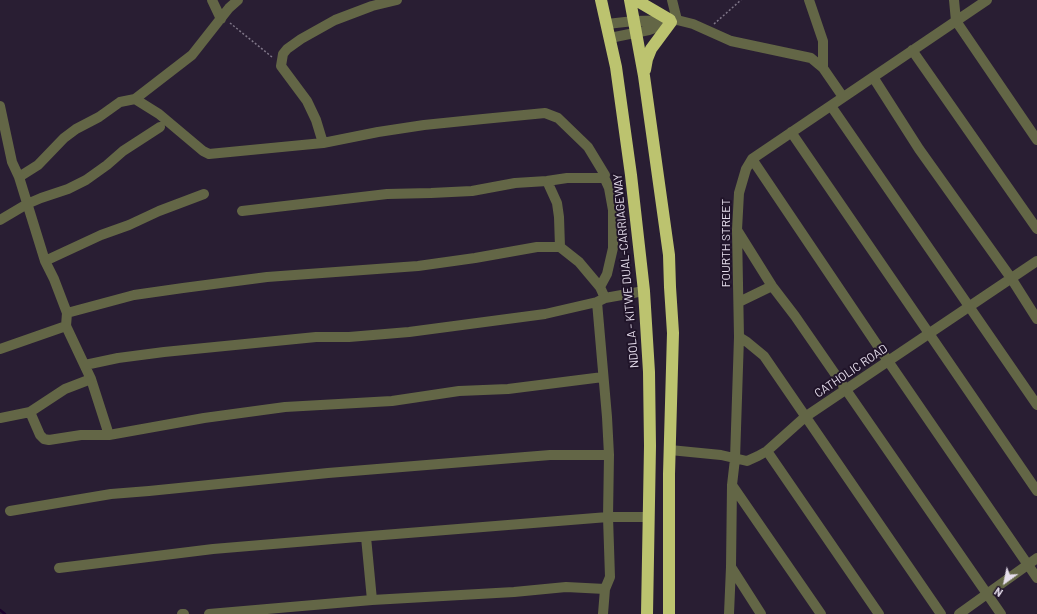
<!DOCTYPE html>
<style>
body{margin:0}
#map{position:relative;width:1037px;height:614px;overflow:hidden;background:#291e33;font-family:Barlow,sans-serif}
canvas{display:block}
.north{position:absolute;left:985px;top:562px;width:40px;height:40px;-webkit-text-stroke:3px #201429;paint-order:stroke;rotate:213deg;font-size:11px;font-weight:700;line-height:16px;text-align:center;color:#e6deed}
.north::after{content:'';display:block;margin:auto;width:14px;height:18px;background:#e6deed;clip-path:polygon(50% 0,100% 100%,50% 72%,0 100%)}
</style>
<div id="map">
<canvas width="1037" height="614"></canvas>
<div class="north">N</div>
</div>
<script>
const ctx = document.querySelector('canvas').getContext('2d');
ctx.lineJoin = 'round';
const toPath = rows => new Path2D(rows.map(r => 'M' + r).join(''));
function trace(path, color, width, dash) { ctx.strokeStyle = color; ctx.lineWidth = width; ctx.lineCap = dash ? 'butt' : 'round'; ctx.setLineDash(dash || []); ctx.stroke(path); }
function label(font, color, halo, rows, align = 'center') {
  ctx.font = font + ' Barlow,sans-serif'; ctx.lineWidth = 4; ctx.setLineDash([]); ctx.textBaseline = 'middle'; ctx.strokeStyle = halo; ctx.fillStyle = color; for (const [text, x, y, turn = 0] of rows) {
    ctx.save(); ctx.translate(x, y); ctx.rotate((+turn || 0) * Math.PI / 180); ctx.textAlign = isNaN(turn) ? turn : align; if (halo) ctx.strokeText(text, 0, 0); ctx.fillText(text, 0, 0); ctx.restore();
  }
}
trace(toPath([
 [0,610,5,614]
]), '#1c012d', 2.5);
trace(toPath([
 [230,23,272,57],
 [714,24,741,0]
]), '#7f7688', 1.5, [2, 2]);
trace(toPath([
 [212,0,221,19],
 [672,0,677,20],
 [809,0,823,41,823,68],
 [954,0,956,21,1037,140],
 [607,24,634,21,677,20,693,24,731,41,811,58,823,68,843,97],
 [610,38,649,30,669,23],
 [912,50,1037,229],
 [873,77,919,149,1011,278,1037,319],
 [135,99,159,114,203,151,209,154,323,143,316,120,307,101,281,66,283,54,287,49,301,39,335,20,372,6,397,0],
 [0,106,12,162,19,177,45,261,54,279,67,313,66,326,91,379,109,435],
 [831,106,1037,405],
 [791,132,1037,491],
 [323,143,378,132,424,125,483,119,545,113,558,118,588,147,605,175,604,177,609,188,613,210,613,248,607,274,600,287],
 [752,159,888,361,1037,578],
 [19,177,38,165,64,138,76,129,99,117,120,102,135,99,192,55,229,8,238,0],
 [547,181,557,203,559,217,560,247],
 [242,211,387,194,431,193,472,191,515,183,547,181,567,178,602,178,604,177],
 [0,220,27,204,41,198,68,189,86,180,107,165,123,151,160,127],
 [737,230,772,286,795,316,1001,614],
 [45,261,101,235,129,225,159,211,204,194],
 [597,302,607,417,609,455,608,517,610,577,605,589,603,614],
 [739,302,772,286],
 [67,313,134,295,183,288,267,277,418,266,475,258,537,247,560,247,579,262,600,287,605,298],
 [739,337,747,342,764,356,941,614],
 [0,349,66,326],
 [85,365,118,358,164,352,316,337,349,337,409,332,545,314,597,302,605,298,644,291],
 [30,412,40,435,44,439,49,440,81,435,109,435,204,418,285,407,392,401,459,391,508,389,603,377],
 [0,418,30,412,65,389,91,379],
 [670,450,721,455,747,461,758,456,767,451,805,417,1037,261],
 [767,451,879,614],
 [732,485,821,614],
 [10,511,111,494,149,491,328,473,550,455,609,455],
 [366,537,372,600],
 [731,567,761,614],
 [59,568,213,549,333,539,608,517,648,517],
 [182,614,184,614],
 [209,614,372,600,514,592,566,587,605,589],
 [729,614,731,567,732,485,735,459,739,337,737,230,739,193,746,169,752,159,987,0],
 [959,614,1037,558]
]), '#636646', 10);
trace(toPath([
 [601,0,616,67,631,175,644,291,649,372,650,446,647,614],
 [630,0,644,76,669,255,670,287,673,333,669,474,669,614],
 [636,0,670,20],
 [645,70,647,59,651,49,671,22]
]), '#bcc36f', 12);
label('12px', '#e6deed', '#201429', [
 ["FOURTH STREET",726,243,-90],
 ["NDOLA - KITWE DUAL-CARRIAGEWAY",626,271,-95],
 ["CATHOLIC ROAD",851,371,-34]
]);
</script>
